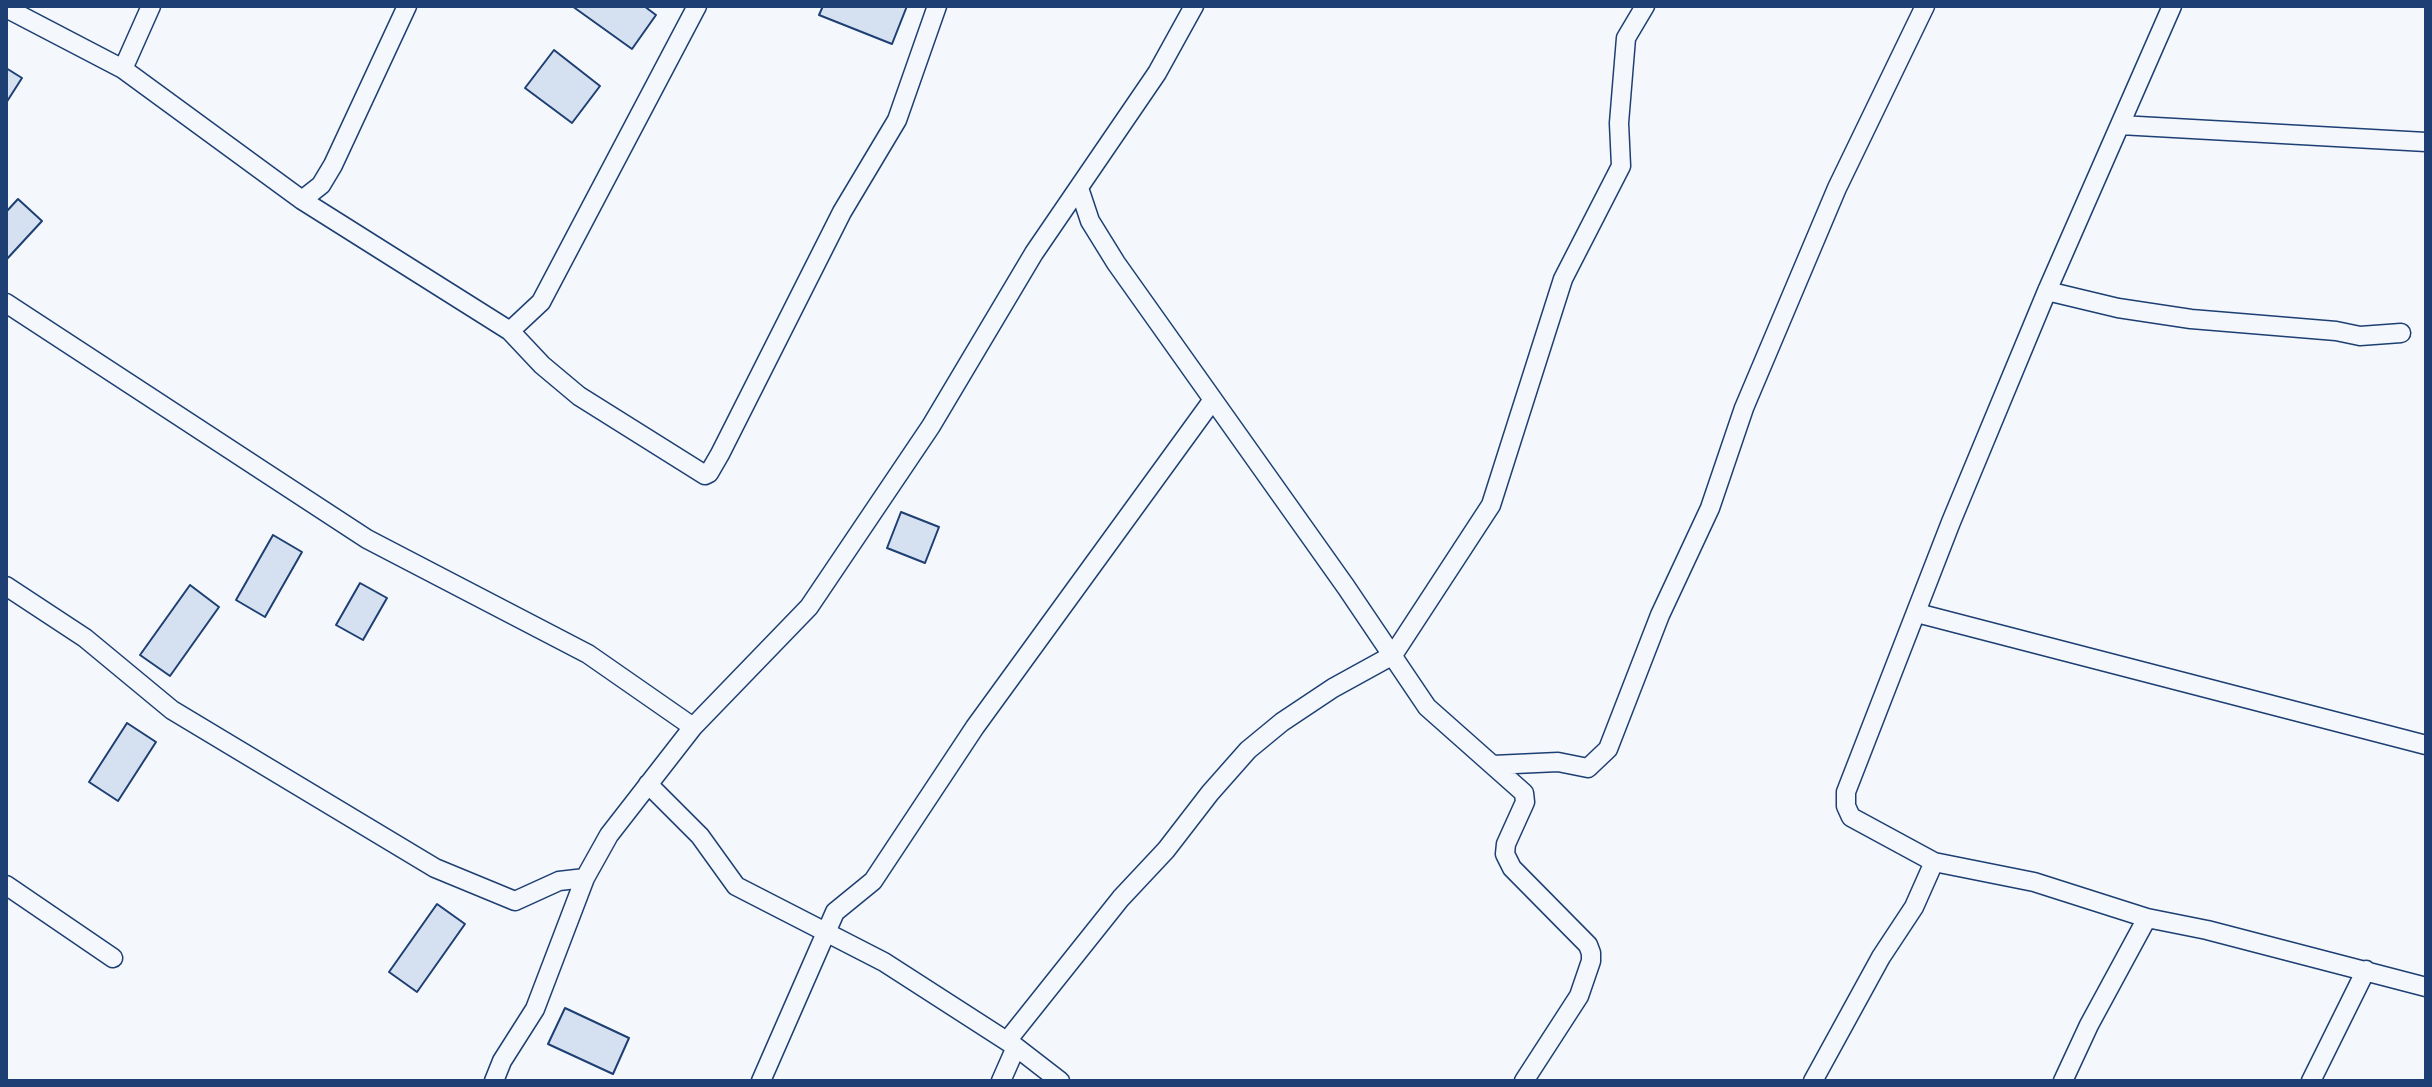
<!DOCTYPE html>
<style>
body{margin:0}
#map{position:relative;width:2432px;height:1087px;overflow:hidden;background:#f4f7fb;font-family:"DM Sans",sans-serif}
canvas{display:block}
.frame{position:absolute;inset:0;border:8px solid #1d3f73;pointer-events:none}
</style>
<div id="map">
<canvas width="2432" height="1087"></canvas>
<div class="frame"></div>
</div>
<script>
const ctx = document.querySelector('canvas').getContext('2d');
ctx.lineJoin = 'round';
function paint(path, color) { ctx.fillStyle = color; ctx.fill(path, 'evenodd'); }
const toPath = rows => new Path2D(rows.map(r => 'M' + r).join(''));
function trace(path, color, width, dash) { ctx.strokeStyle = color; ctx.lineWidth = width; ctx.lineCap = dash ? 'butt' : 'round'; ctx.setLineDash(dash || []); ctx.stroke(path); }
const building = toPath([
 [572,6,644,6,656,15,632,49,572,6],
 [823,6,907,6,892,44,819,15,823,6],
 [554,50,600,86,572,123,525,88,554,50],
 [6,68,22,78,6,103,6,68],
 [18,199,42,221,6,260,6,212,18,199],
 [901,512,939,527,925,563,887,548,901,512],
 [273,535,302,552,265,617,236,600,273,535],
 [360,583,387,598,363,640,336,625,360,583],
 [190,585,219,607,170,676,140,655,190,585],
 [127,723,156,742,118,801,89,782,127,723],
 [437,904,465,924,417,992,389,972,437,904],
 [565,1008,629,1038,613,1074,548,1044,565,1008]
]);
paint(building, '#d5e0f0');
trace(building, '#1d3f73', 2);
const street = toPath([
 [2172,6,2047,291,1951,522,1846,792,1846,806,1851,817,1934,862,2034,882,2147,918,2207,930,2426,987],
 [6,8,123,69,302,200,510,331,542,365,579,396,705,475,709,473,720,454,842,212,897,120,937,6],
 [123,69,151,6],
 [2120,125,2426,142],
 [1079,188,1090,221,1116,263,1346,587,1427,707,1524,793,1525,802,1506,844,1505,854,1512,868,1588,945,1591,953,1591,961,1579,996,1524,1081],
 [302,200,321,185,333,165,407,6],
 [2047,291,2118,308,2191,319,2336,331,2360,336,2401,333],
 [6,303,367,539,588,654,693,727,609,835,585,878,535,1009,502,1061,494,1081],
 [510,331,541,302,697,6],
 [6,586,85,638,172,710,435,868,515,901,559,881,585,878],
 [1917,613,2426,745],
 [693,727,809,607,931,426,1034,253,1157,73,1194,6],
 [1493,765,1558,762,1588,768,1608,749,1660,615,1710,508,1744,408,1837,188,1925,6],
 [648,784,700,836,736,886,884,962,1016,1047,1060,1081],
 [6,885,113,958],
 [1007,1041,1121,898,1166,850,1210,793,1248,750,1282,722,1333,688,1393,655,1491,505,1563,279,1621,166,1619,123,1626,38,1645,6],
 [761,1081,835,912,873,881,975,727,1212,401],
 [1001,1081,1016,1047],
 [1813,1081,1881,957,1914,907,1934,862],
 [2063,1081,2089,1025,2147,918],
 [2311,1081,2366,970]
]);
trace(street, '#1d3f73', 21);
trace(street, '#f4f7fb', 18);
</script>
